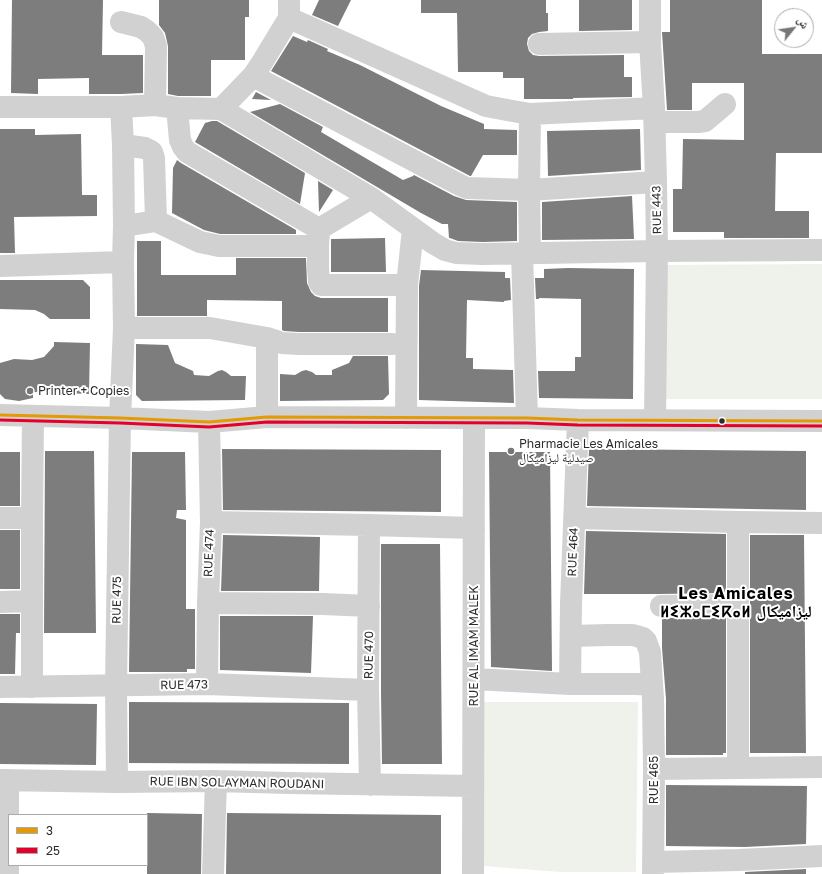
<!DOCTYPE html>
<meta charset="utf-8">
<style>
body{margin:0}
#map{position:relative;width:822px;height:874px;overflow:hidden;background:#fff;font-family:"Golos Text","Noto Naskh Arabic",sans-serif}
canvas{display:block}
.legend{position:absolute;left:8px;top:814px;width:140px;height:52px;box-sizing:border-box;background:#fff;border:1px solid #ababab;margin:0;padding:5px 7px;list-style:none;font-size:12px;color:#2c2c2c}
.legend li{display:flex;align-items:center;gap:8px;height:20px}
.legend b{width:20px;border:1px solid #ababab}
.north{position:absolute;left:774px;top:8px;width:40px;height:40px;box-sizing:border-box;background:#fff;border:1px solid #ababab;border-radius:50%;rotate:60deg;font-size:11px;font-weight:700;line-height:16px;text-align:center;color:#2c2c2c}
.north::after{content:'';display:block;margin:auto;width:14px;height:18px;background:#767676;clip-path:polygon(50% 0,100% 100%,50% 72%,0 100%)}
</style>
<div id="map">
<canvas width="822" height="874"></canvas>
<ul class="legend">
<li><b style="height:5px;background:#e39a04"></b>3</li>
<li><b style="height:5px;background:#e4002b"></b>25</li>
</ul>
<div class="north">ش</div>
</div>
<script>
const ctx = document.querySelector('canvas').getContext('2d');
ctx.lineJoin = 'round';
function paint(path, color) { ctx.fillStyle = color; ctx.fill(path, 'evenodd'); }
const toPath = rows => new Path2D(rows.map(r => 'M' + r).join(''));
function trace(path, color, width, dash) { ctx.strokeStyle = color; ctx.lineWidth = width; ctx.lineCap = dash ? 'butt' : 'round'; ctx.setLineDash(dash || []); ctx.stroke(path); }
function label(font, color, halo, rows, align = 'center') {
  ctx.font = font + ' "Golos Text","Noto Naskh Arabic","Noto Sans Tifinagh",sans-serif'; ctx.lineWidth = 4; ctx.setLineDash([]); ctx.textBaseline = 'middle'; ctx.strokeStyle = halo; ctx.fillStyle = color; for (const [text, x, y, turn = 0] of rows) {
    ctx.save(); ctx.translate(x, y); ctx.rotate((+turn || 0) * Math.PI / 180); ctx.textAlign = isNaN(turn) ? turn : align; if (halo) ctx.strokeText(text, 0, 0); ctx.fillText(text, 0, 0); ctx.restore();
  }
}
paint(toPath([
 [822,264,822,399,663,399,663,265],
 [481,702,638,702,636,872,561,872,483,866]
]), '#eef2eb');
paint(toPath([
 [12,0,103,0,102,55,143,55,143,93,121,94,89,94,89,78,38,79,38,94,11,93],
 [159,0,249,0,249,17,245,17,245,60,211,60,211,96,178,96,168,94,168,46,165,33,159,25],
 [319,0,351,0,338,26,312,15],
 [421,0,546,0,546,13,548,13,548,31,539,32,532,34,528,38,527,44,529,51,533,55,539,56,624,55,624,77,632,77,632,97,573,98,573,99,524,99,524,78,503,78,503,72,458,72,457,13,421,13],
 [579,0,632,0,632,30,579,31],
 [670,0,762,0,762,54,822,54,822,153,776,153,775,211,809,211,809,238,724,238,724,232,673,232,673,189,682,189,683,139,744,140,744,83,692,83,692,110,667,110,662,32,670,32],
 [293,36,307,42,308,40,328,49,327,51,360,65,441,106,484,124,484,129,517,130,517,155,483,155,471,176,470,176,271,71],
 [256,92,271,100,252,99],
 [280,104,323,127,321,132,403,180,413,176,414,175,454,196,466,200,517,202,517,241,483,242,458,241,450,238,449,238,448,224,442,224,421,213,250,112],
 [212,121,217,121,305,173,300,204,195,142,205,123],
 [0,129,35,129,35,135,81,134,82,195,97,195,97,216,14,217,15,253,0,253],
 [640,129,641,170,548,176,547,131],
 [177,160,181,163,296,230,296,234,220,234,204,230,172,213,173,168],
 [318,181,333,190,319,212],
 [632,196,634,239,542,240,542,202],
 [385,238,386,272,331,272,331,239],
 [137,241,161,241,161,275,236,275,236,258,306,258,307,283,311,292,315,296,321,298,388,298,388,332,299,332,284,331,282,330,282,301,207,300,207,316,137,316],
 [568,268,634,269,633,399,539,398,538,371,575,371,575,357,581,357,581,299,539,298,539,299,536,299,535,278,544,278,544,269],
 [421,270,505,272,505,278,510,278,511,300,504,301,504,302,467,300,466,358,473,358,473,369,513,370,514,403,419,400,419,286],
 [0,280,83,280,90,287,90,319,50,319,44,314,35,310,0,309],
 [54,342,90,343,89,394,33,392,33,398,19,401,5,399,0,394,0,363,14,359,32,360,44,357,54,346],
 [136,344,168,345,175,363,193,371,194,375,209,376,218,371,222,370,226,372,231,376,246,376,245,400,142,401,136,395],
 [353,356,388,356,389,394,383,400,280,401,280,374,295,375,302,371,306,370,312,372,316,375,332,375,332,370,349,363],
 [222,449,441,450,441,512,223,510],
 [589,449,806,451,806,510,587,506],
 [45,451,94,451,96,633,44,633],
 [0,452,20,452,20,506,0,506],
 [132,452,185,452,186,510,177,510,176,518,186,520,186,609,195,609,195,669,187,669,187,672,129,672],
 [489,452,550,452,552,671,491,667],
 [0,530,20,530,20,589,0,589],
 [586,531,726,534,726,593,659,594,584,594],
 [223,535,320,537,319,591,221,591],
 [750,535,804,535,806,753,750,753],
 [381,544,440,544,442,764,382,764,381,692],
 [0,614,20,614,20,633,16,633,15,674,0,674],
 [220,616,313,616,311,673,220,670],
 [662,618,726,618,726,753,723,753,723,755,666,755,666,699,662,648],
 [129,702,349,703,349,764,129,763],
 [0,703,97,704,96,765,0,764],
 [666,785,807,786,806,844,745,847,666,846],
 [147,813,202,814,201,874,147,874],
 [227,813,441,815,441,874,226,874],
 [806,869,806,874,745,874,745,872]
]), '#7d7d7d');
trace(toPath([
 [650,0,650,42,654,108,656,182,657,251,655,420],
 [289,18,486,106,507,110,530,114,654,108],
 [121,22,141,27,147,31,153,37,156,46,155,105],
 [539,44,650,42],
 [253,76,460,185,467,188,529,190,656,182],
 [0,107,121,107,155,105,177,108,221,109,371,198,433,243,445,250,456,253,483,254,657,251,822,250],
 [177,108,180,140,183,147,187,152,319,229,318,246,318,269,319,282,321,285,407,285],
 [221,109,253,76,263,61,289,18,289,0],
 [530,114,529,190,530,254],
 [655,122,698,122,705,121,725,104],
 [123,145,145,148,149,150,152,152,154,158,156,221,124,226],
 [156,221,200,242,219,246,318,246],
 [319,229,371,198],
 [522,253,527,418],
 [0,266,123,262],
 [124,328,210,328,267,338,282,343,299,344,392,344],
 [0,415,120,418,209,422,267,417,474,418,527,418,578,420,822,421],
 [267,417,267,338],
 [406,418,407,285,413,229],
 [0,518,32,518],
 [575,518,738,522,822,523],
 [211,522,369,525,474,528],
 [738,522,738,768],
 [369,525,368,690,370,785],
 [0,602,32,601],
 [208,603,323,604,369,606],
 [661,606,737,605],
 [571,636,608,635,633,635,643,638,646,641,650,652,653,699,654,769,653,874],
 [474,679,570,684,637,684,652,685],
 [207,684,208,603,211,522,209,422],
 [570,684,571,604,578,420],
 [0,687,207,684,368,690],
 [32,687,32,518,33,416],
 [654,769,822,767],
 [0,780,117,782,216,781,289,783,473,786],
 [117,782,116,686,120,418,124,328,123,262,124,226,123,145,121,107],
 [654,862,739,860,822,856],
 [8,874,8,780],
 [213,874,216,781],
 [473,874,474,418]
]), '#d1d1d1', 22);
trace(toPath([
 [0,415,120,418,209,422,267,417,527,418,578,420,822,421]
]), '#e39a04', 3);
trace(toPath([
 [0,420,120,423,209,427,267,422,527,423,578,425,822,426]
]), '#e4002b', 3);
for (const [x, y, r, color] of [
 [30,391,4,"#767676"],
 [722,421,3.5,"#2c2c2c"],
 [511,451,4,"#767676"]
]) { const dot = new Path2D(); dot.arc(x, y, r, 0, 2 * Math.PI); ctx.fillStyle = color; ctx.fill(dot); trace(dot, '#fff', 1.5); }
label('12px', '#2c2c2c', '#fff', [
 ["RUE 443",657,210,-91],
 ["RUE 464",573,552,-88],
 ["RUE 474",209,553,-88],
 ["RUE 475",117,600,-89],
 ["RUE AL IMAM MALEK",474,646,-90],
 ["RUE 470",369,655,-89],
 ["RUE 473",184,685,-1],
 ["RUE 465",654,780,-90],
 ["RUE IBN SOLAYMAN ROUDANI",237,783,1]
]);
label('12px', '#2c2c2c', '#fff', [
 ["Printer + Copies",38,391],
 ["Pharmacie Les Amicales",519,444],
 ["صيدلية ليزاميكال",519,458]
], 'left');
ctx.letterSpacing = '1px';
label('bold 16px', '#000', '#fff', [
 ["Les Amicales",736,594],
 ["ⵍⵉⵣⴰⵎⵉⴽⴰⵍ ليزاميكال",736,612]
]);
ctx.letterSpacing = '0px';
</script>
